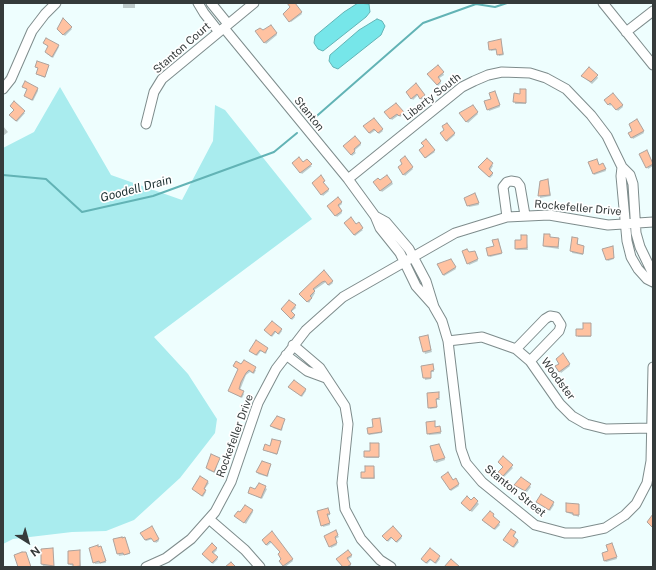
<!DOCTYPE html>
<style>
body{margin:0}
#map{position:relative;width:656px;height:570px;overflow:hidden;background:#eefefe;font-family:"Public Sans",sans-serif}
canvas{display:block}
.frame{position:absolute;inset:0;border:4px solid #353b3b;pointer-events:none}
.north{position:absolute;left:8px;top:522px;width:40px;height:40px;-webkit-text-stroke:3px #fff;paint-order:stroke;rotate:143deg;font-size:11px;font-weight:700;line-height:16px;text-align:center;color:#353b3b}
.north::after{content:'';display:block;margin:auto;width:14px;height:18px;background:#353b3b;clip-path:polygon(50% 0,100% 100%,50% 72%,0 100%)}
</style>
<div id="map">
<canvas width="656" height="570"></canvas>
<div class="frame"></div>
<div class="north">N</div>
</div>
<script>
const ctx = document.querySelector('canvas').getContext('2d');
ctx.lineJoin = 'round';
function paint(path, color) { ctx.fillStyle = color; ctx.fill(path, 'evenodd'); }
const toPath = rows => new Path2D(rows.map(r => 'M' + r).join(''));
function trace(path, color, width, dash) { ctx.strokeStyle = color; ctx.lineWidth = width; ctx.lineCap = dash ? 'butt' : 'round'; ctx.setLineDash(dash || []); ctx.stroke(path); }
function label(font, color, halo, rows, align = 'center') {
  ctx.font = font + ' "Public Sans",sans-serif'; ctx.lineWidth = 3.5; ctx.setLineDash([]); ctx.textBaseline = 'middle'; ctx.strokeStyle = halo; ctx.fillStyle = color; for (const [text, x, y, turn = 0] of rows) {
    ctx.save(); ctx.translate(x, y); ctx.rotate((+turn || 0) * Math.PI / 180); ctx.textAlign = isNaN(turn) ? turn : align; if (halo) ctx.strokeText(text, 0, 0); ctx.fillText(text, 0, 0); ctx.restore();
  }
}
paint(toPath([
 [60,87,111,175,182,200,213,141,215,105,225,110,312,219,154,337,188,374,217,419,215,433,180,478,134,520,106,531,72,532,13,539,3,544,3,148,34,132]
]), '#a9ecee');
const water = toPath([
 [358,3,369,4,370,12,366,17,323,51,318,49,314,43,315,36,344,12,358,3],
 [377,19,382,21,385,26,381,35,338,69,333,67,329,61,330,55,359,30,377,19]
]);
paint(water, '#76e6e9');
trace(water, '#62b3b5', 1);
paint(toPath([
 [123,3,135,3,135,8,123,8],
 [291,3,294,3,302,14,291,22,285,16,291,8],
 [63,20,72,29,65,36,58,29],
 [263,32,276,33,277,35,266,44,258,33],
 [501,42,504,55,499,56,497,50,491,51,490,49],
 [44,43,58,46,59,47,53,58,47,54,49,47],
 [36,66,48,66,45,78,38,75,39,69],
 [443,73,444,75,438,79,441,83,438,86,430,76],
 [582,76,597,76,598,78,592,84],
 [24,87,38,89,38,91,33,101,26,97,28,90],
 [526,90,526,104,515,104,515,95,521,95],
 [407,92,424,95,425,97,422,100,418,95,413,100],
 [495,94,500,107,489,111,488,109],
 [606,102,622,105,623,107,618,111,612,104,610,106],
 [472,106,478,114,468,123,461,115],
 [15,110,25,113,17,122,11,117],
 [403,113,404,114,400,117,399,115,392,120,387,114],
 [637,121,644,133,633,139,629,133,633,131],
 [447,124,455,135,447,142,442,135],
 [3,126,8,132,3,136],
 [365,128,382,130,383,131,379,134,376,130,370,134],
 [360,143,361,145,354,151,356,153,352,156,346,147],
 [434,151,435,152,426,158,421,152],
 [647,151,653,163,653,166,648,169,641,154],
 [487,159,493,166,490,171,493,175,490,178,479,168],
 [303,164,312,166,302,174,294,165],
 [599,166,604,166,606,171,594,175,594,173],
 [412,168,413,169,405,176,400,169],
 [548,180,551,196,540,198,539,191,541,190],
 [324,181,323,184,329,191,323,196,314,185],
 [380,181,392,182,393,184,382,192,375,184],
 [476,195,479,205,469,207,468,205],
 [341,202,342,204,338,207,342,213,337,217,329,208],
 [346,225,356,226,363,230,355,236],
 [550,235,550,238,558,239,559,249,545,247,544,246],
 [526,236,528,250,517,250,516,249],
 [573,238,578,239,578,245,584,246,583,255,572,253],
 [499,241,502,254,490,257,489,256],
 [613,247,614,259,608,261,607,260],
 [463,252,474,252,478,261,469,265],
 [451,260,456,269,444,276,438,265],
 [324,271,333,283,329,286,326,282,313,291,315,293,309,303,302,295],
 [295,306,296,308,291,312,295,317,292,320,282,309],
 [590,324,591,337,578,337,578,335],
 [265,330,281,330,282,331,279,335,276,332,272,337],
 [420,338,428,338,432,352,425,354],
 [268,348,266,354,261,351,257,356,250,351],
 [563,355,570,366,561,373,557,367,560,364],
 [242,365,256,370,254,374,250,372,246,375,240,390,244,394,242,398,229,391,239,370,234,366],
 [433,365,434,372,431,372,431,379,425,380,423,366],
 [289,387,305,389,306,391,302,397],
 [438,393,440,400,436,400,437,408,430,409,429,407],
 [379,419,382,433,369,435,369,434],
 [284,420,282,431,273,428,272,426],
 [434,422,436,428,440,429,441,434,429,435,428,433],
 [280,442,277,455,264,450,271,447],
 [378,444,379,458,366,458,365,456],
 [431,447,440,447,445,460,436,463],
 [219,458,215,473,208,470,207,468],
 [503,458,513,468,504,477,501,473,504,468,499,463],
 [270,465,268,477,258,474,257,472],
 [374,467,375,479,363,479,362,478],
 [201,477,209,483,204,490,206,492,203,497,193,489],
 [442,478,453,481,455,480,459,486,451,491],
 [522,478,531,487,527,492,516,485],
 [259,484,267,489,262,499,249,493,255,490],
 [474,499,479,504,472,512,463,505],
 [537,502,553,503,554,505,550,511],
 [578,505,579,517,568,513,567,512],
 [252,510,253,512,246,524,236,516],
 [329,511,330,515,327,516,330,525,323,527,318,512],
 [490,512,500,525,495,530,484,522],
 [151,527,159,541,156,543,153,539,146,541,142,533],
 [335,531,339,537,335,539,337,545,331,548,325,536],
 [272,532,293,561,285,567,281,561,282,560,281,552,272,542,267,546,264,542],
 [515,533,514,538,519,542,514,548,505,541],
 [384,536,401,537,402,538,397,543,392,538,388,542],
 [114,540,126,540,130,554,119,556],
 [613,546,617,559,606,562,605,561],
 [101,548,106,563,95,564,94,562],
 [216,548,217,550,213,554,218,559,213,564,204,556],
 [52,549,54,567,43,566,42,564],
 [79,551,81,567,70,565,69,563],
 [351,555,352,557,347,560,351,566,344,567,339,561],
 [439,557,440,559,436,564,431,560,427,564,422,559]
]), '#0003');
trace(toPath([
 [311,121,423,23,476,4,495,7,507,3],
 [3,175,46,179,82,212,153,196,274,152,297,133]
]), '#62b3b5', 2);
const building = toPath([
 [287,3,295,3,302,12,289,22,283,14,290,7,287,3],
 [63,18,72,27,63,35,57,29,63,18],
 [271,25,277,33,264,43,255,31,260,28,263,30,271,25],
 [46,38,59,45,52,57,45,52,48,46,43,43,46,38],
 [501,39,503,54,497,55,496,49,489,50,488,42,501,39],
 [37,61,49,65,45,77,36,74,38,68,35,67,37,61],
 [438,65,444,72,438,77,441,81,437,85,427,74,438,65],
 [589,67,598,75,591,82,581,76,589,67],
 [25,81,38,88,32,100,24,96,27,89,22,87,25,81],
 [416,83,425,95,420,99,417,94,411,99,406,92,416,83],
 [520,89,526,89,526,103,513,102,514,93,520,94,520,89],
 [495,91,500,105,487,110,484,101,491,99,489,93,495,91],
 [613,93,623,105,616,110,610,103,608,105,604,100,613,93],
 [14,101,25,111,16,121,9,115,14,110,10,106,14,101],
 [396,103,404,112,399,116,397,114,390,119,384,112,396,103],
 [473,105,478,112,466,122,459,113,473,105],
 [374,118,383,129,378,133,374,129,369,133,363,126,374,118],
 [637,119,644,131,631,138,628,133,632,131,629,124,637,119],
 [447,123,455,133,446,141,440,133,444,130,442,126,447,123],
 [355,136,361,143,354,149,355,151,351,155,343,146,355,136],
 [426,139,435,150,425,158,419,150,424,146,421,143,426,139],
 [647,150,653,164,646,168,639,154,647,150],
 [405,156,413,167,403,175,398,167,402,164,400,160,405,156],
 [299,157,303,162,307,159,312,164,300,173,292,163,299,157],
 [487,158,493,163,489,169,493,173,489,177,478,167,487,158],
 [597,159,599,165,603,163,606,169,593,174,588,162,597,159],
 [321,175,325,181,323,182,329,189,321,195,312,183,321,175],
 [387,175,392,182,380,191,373,182,378,178,380,180,387,175],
 [548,179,550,195,538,196,540,181,548,179],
 [475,193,479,203,467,206,464,198,475,193],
 [338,197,342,202,338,205,342,211,335,216,327,206,338,197],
 [351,217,356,224,359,222,363,228,354,235,344,223,351,217],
 [544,234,550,234,550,237,559,238,558,247,543,246,544,234],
 [521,235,527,235,527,248,515,249,515,240,521,240,521,235],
 [572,237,578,238,577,244,584,246,583,254,570,251,572,237],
 [498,239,502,253,488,256,486,248,494,246,492,240,498,239],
 [613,246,614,258,606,260,602,249,613,246],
 [467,249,469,252,475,251,478,259,467,264,462,251,467,249],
 [451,259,456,267,443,275,437,264,451,259],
 [324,270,333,281,328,285,325,281,322,282,313,289,315,291,310,296,312,298,307,302,299,294,324,270],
 [289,300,296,305,291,311,295,315,291,319,281,309,289,300],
 [272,321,282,329,278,334,275,331,271,336,264,330,272,321],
 [583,323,591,323,591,336,576,336,576,329,583,329,583,323],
 [428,335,431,350,423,352,419,337,428,335],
 [256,340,268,348,265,353,260,350,256,355,249,351,256,340],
 [563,353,570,364,559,372,555,366,559,364,556,359,563,353],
 [244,360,256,367,253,373,249,370,246,373,241,382,239,389,244,391,241,397,228,391,238,369,233,366,236,361,241,364,244,360],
 [433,364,434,370,431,371,431,378,423,378,421,366,433,364],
 [294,380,306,389,301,396,288,387,294,380],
 [439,392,439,398,436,399,437,407,428,408,427,393,439,392],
 [277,416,285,419,281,430,270,426,277,416],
 [380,418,382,432,368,434,367,428,373,427,372,419,380,418],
 [435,421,435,427,440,426,441,432,427,434,426,422,435,421],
 [272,439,281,441,277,454,263,450,265,444,270,446,272,439],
 [370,443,379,443,379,457,364,457,364,451,370,451,370,443],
 [439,444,445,458,434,461,430,446,439,444],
 [211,454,220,458,214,472,206,468,211,454],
 [503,456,513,465,503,476,498,472,503,467,498,462,503,456],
 [262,461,271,464,267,476,256,472,262,461],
 [365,466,374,466,374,478,361,478,361,472,365,472,365,466],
 [448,472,453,480,456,478,459,484,450,490,441,477,448,472],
 [200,476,208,481,204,489,206,490,202,496,192,489,200,476],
 [521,477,531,484,525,491,514,485,521,477],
 [259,483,266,486,261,498,248,493,250,487,255,489,259,483],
 [541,494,554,502,549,510,536,502,541,494],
 [467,496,471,500,474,497,478,501,470,511,461,503,467,496],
 [566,503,579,504,579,515,573,515,573,513,566,512,566,503],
 [245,505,253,510,244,523,234,516,238,511,240,512,245,505],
 [328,508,330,514,327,514,330,523,321,526,317,511,328,508],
 [490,511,494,514,493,516,500,522,494,529,482,520,490,511],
 [653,514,653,528,647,522,653,514],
 [152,526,159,539,154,542,151,538,145,540,140,533,152,526],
 [393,526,402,536,396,542,391,537,387,541,382,536,393,526],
 [511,529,516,532,513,536,518,540,513,547,503,540,511,529],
 [336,530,338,535,335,537,337,543,329,547,324,536,336,530],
 [272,531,293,559,283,566,279,561,281,559,278,554,280,552,270,541,266,545,262,540,272,531],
 [122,537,122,538,125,537,130,553,124,555,123,553,117,554,113,539,122,537],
 [212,543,217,548,212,552,218,557,212,563,202,554,212,543],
 [612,543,617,557,604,561,602,553,608,551,606,545,612,543],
 [98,545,98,547,101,546,106,561,100,563,99,561,93,563,89,548,98,545],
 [53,548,54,566,41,564,41,549,53,548],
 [430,548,440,556,435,563,430,559,426,563,421,559,430,548],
 [80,550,80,566,73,567,73,564,68,564,68,551,80,550],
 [348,550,352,555,347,558,351,564,347,567,343,567,336,559,348,550],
 [22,552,26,552,31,567,18,567,14,555,22,552],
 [451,559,460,567,444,567,451,559],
 [231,562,236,567,225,567,231,562]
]);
paint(building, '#ffc2a1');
trace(building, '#aea29c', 1);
const minor = toPath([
 [198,3,204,13,219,32],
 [211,3,228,24],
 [603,3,653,65],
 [224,28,348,179,375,216,380,228,400,253,416,286,433,305],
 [626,32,653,11],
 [3,89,11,79,32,31,45,14,56,3],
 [146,124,154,92,162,79,254,3],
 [622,167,621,176,627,241,631,257,638,269,647,279,653,282],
 [348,179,462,87,474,81,488,75,502,72,530,73,546,78,566,89,591,115,607,136,622,167,630,175,633,184,636,233,640,247,653,274],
 [375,216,386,222,409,249,426,281,434,307,442,321,448,341,461,449,466,463,482,482,535,525,565,533,581,533,605,528,625,515,636,504,647,483,651,461,653,367],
 [507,217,503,187,507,182,511,181,517,182,520,186,525,215],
 [448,341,482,337,516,349,530,361,560,404,572,416,586,424,606,429,650,428],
 [293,345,320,368,345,406,348,424,342,483,345,509,361,539,380,560,391,567],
 [516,349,545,319,550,316,556,317,561,325,559,331,530,361],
 [286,355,307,371,326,378],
 [209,519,245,550,260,567],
 [146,567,166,558,191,539,215,512,231,482,258,403,276,369,306,330,343,297,455,233,507,217,549,215,608,225,653,222]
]);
trace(minor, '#7e8c8c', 11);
trace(minor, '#fff', 9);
label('11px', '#353b3b', '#fff', [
 ["Stanton Court",182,48,-41],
 ["Liberty South",432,97,-38],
 ["Stanton",309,114,51],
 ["Rockefeller Drive",578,208,5],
 ["Woodster",558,379,54],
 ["Rockefeller Drive",235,436,-70],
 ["Stanton Street",515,491,39]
]);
label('italic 12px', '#1d3132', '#fff', [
 ["Goodell Drain",136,189,-15]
]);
</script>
